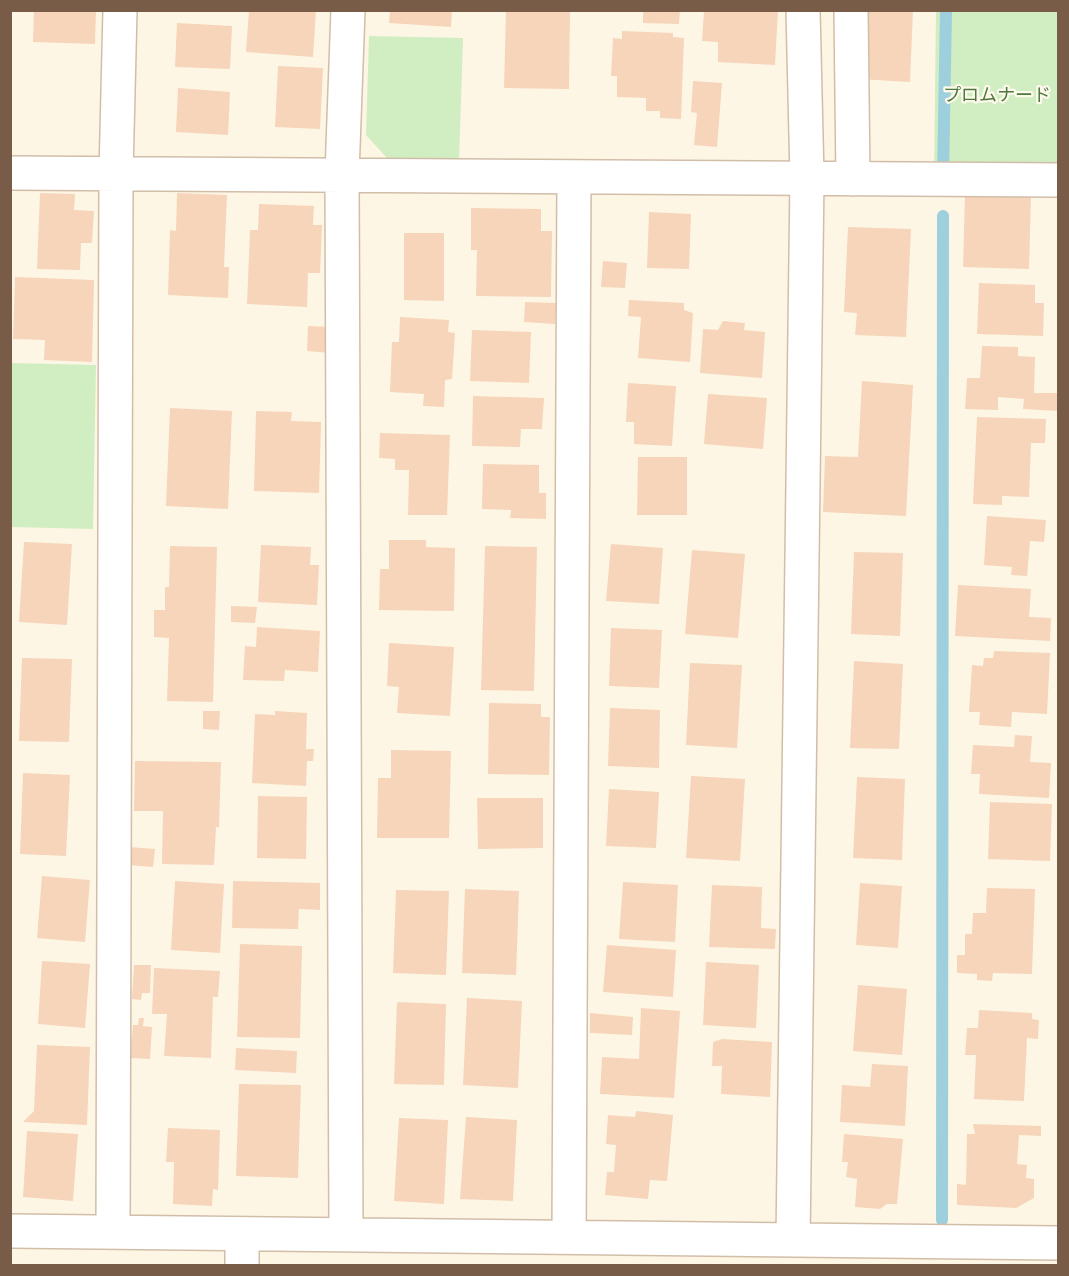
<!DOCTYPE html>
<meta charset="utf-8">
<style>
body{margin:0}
#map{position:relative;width:1069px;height:1276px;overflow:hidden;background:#fef6e5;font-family:Barlow,sans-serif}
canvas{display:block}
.frame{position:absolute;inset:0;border:12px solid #795c47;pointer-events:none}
</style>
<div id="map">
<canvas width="1069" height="1276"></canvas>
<div class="frame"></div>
</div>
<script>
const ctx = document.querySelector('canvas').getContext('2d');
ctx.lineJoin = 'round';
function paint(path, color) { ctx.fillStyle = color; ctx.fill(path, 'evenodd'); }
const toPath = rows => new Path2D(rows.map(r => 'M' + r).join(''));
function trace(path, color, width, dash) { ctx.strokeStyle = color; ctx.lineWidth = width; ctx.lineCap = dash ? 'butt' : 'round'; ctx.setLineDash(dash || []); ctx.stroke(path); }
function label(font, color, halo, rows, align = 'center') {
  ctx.font = font + ' Barlow,"Noto Sans JP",sans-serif'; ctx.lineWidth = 4.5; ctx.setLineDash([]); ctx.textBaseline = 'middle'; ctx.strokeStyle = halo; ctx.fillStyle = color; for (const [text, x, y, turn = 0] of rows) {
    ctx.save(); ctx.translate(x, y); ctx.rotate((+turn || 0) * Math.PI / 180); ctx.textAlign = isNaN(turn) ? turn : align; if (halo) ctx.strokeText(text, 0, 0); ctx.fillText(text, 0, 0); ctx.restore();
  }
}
paint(toPath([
 [936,11,1058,11,1058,180,934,179],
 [369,36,463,38,459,161,387,158,366,135],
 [11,363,96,365,93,529,11,527]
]), '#d1edc2');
trace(toPath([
 [943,178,946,10],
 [942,1220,943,216]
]), '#9dcfdc', 12);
paint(toPath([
 [34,10,96,10,95,44,33,42],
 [249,10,316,10,313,57,246,52],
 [390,10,452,10,451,27,389,23],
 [506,10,570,10,569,89,504,88],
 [643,10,680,10,679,24,643,23],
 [704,10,778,10,775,65,718,62,718,42,702,41],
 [861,10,913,10,910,82,858,79],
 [177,23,232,26,230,69,175,67],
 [622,31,673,33,673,37,684,38,681,119,660,118,660,111,646,111,646,98,617,97,617,76,611,76,613,38,622,39],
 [278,66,323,68,320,129,275,127],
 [693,81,722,83,717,147,694,145,697,113,691,112],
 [178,88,230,92,228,135,176,132],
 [40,193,75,194,74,210,94,211,92,243,81,243,80,270,37,269],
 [177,193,227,195,224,267,229,267,228,298,168,295,170,230,176,231],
 [965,194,1031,196,1029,269,963,267],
 [259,204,314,206,313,225,322,225,320,273,308,273,307,307,247,304,250,230,258,230],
 [471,208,541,209,541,231,552,231,551,297,476,296,477,250,471,250],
 [649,212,691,214,689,269,647,268],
 [848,227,911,229,906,337,855,335,857,313,844,312],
 [404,233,444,233,444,301,404,300],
 [603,261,627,263,625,288,601,287],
 [15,277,94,280,92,362,44,360,45,340,13,339],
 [979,283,1035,285,1035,303,1044,303,1043,336,977,334],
 [629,300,684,303,684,310,693,313,690,362,638,358,641,317,628,316],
 [525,302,556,303,555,324,524,322],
 [400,317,449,320,448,332,455,333,452,379,445,380,444,407,423,406,424,394,390,392,392,342,399,342],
 [723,321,745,323,744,330,765,332,762,378,700,373,703,329,718,330],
 [308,326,332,327,330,353,307,351],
 [472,330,531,332,529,383,470,381],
 [982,346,1018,347,1018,356,1035,357,1034,393,1058,393,1058,411,1023,409,1024,399,998,397,998,410,965,409,967,378,980,378],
 [862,381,913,385,906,516,823,512,825,456,858,457],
 [628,383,676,386,672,446,634,444,634,422,626,422],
 [708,394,767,398,763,449,704,444],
 [473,396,544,398,542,429,521,429,520,447,472,446],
 [170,408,232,411,228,509,166,506],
 [256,411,292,412,291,421,321,422,319,493,254,491],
 [977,417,1046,419,1045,443,1031,443,1029,497,1002,496,1002,505,973,504],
 [380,433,450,435,447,515,408,515,409,470,395,470,395,459,379,458],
 [638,457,687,457,687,515,637,515],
 [483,464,539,465,539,493,546,493,546,519,510,518,511,510,482,509],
 [987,516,1046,520,1044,542,1030,541,1027,576,1011,575,1012,567,984,565],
 [389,540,426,540,426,547,455,548,454,611,379,610,380,569,389,569],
 [24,542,72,544,67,625,19,622],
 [611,544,663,548,659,604,606,601],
 [261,545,311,547,310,565,319,565,317,605,258,602],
 [170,546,217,547,213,702,167,701,169,638,154,637,154,610,165,610,165,587,169,587],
 [485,546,537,547,534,691,481,690],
 [692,550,745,554,738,638,685,634],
 [854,552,903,553,900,636,851,634],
 [958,585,1031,589,1029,617,1051,618,1050,641,955,636],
 [231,606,257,607,255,623,231,622],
 [257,627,320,631,318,672,285,670,284,681,243,680,245,646,256,647],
 [611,628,662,630,659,688,609,686],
 [389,643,454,647,450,716,397,713,399,687,387,686],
 [994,651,1050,653,1047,714,1012,712,1011,727,979,725,980,712,969,712,972,665,983,666,984,658,993,658],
 [22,658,72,659,69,742,19,741],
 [854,661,903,664,899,749,850,748],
 [690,663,742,665,737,748,686,745],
 [489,703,541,704,541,717,550,717,549,775,488,774],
 [610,708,660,710,659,768,608,766],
 [203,711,220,711,219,730,203,729],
 [275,711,307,713,306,749,314,749,313,761,307,761,306,786,252,783,255,714,275,715],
 [1015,735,1032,736,1030,762,1051,763,1049,798,979,794,980,774,971,774,973,745,1014,747],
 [391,750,451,751,449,838,377,838,378,778,391,778],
 [135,761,221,762,219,827,216,827,214,865,162,864,163,811,134,811],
 [23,773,70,775,66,856,20,854],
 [691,776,745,779,740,861,686,858],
 [857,777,905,779,902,860,853,858],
 [609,789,659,792,656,848,606,846],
 [258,796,307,797,306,859,257,858],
 [477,798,543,798,543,848,478,849],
 [990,802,1052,804,1050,861,988,859],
 [129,847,155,849,153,867,128,865],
 [42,876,90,880,85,942,37,938],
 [175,881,224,884,220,953,171,950],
 [233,881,320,883,320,910,299,909,298,929,232,928],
 [623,882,678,885,675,942,619,939],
 [860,883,902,886,898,948,856,945],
 [712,885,762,887,761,928,776,929,775,949,709,947],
 [987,888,1035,889,1032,974,993,973,992,981,977,980,977,974,957,973,957,955,965,955,965,934,972,934,973,913,986,913],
 [465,889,519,891,516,975,462,973],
 [396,890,449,891,446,975,393,973],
 [240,944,302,946,300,1038,237,1037],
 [607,945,676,950,673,997,603,992],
 [42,961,90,964,85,1028,38,1024],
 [706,962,759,965,756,1028,703,1025],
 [134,965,151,965,150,993,142,993,141,1000,132,999],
 [154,968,220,971,218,997,213,997,211,1058,164,1056,167,1014,152,1014],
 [858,985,907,989,902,1055,853,1051],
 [467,998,522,1001,518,1088,463,1085],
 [397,1002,446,1004,444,1085,394,1084],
 [641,1008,680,1011,674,1098,600,1094,602,1057,639,1059],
 [979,1010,1032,1013,1032,1019,1039,1020,1038,1039,1027,1038,1024,1101,974,1099,976,1055,965,1055,967,1028,978,1028],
 [590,1013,633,1017,632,1035,590,1033],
 [139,1018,144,1018,143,1026,152,1027,150,1059,130,1058,133,1025,138,1025],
 [722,1039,772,1042,770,1097,721,1094,722,1066,712,1066,713,1042],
 [37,1045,90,1047,87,1125,23,1122,34,1111],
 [236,1048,297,1051,296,1073,235,1070],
 [872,1064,908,1066,905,1126,840,1122,842,1085,870,1087],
 [239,1084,301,1085,298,1178,236,1176],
 [636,1111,673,1115,667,1181,650,1180,648,1199,605,1195,607,1172,614,1172,616,1145,606,1144,608,1115,635,1117],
 [466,1117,517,1120,513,1201,460,1199],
 [399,1118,448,1120,444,1204,394,1201],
 [973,1124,1041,1126,1041,1136,1019,1135,1017,1164,1027,1165,1026,1178,1034,1179,1034,1198,1016,1208,957,1205,957,1184,966,1185,967,1134,975,1134],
 [168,1128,220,1130,218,1190,213,1189,212,1206,173,1204,174,1162,166,1162],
 [27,1131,78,1134,73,1201,23,1197],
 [844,1134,903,1139,897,1204,887,1204,880,1209,855,1207,857,1179,846,1177,848,1162,842,1162]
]), '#f6d5ba');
const minor = toPath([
 [851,10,853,179],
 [10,173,1058,180],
 [10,1231,1058,1243],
 [113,1232,116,174,120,10],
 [242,1234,242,1266],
 [346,1235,342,174,348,10],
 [569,1237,574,177],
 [793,1239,807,178,803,10]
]);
trace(minor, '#d1bea9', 36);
trace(minor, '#fff', 33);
label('18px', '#4b7a3c', '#fff9ed', [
 ["プロムナード",997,95]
]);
</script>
